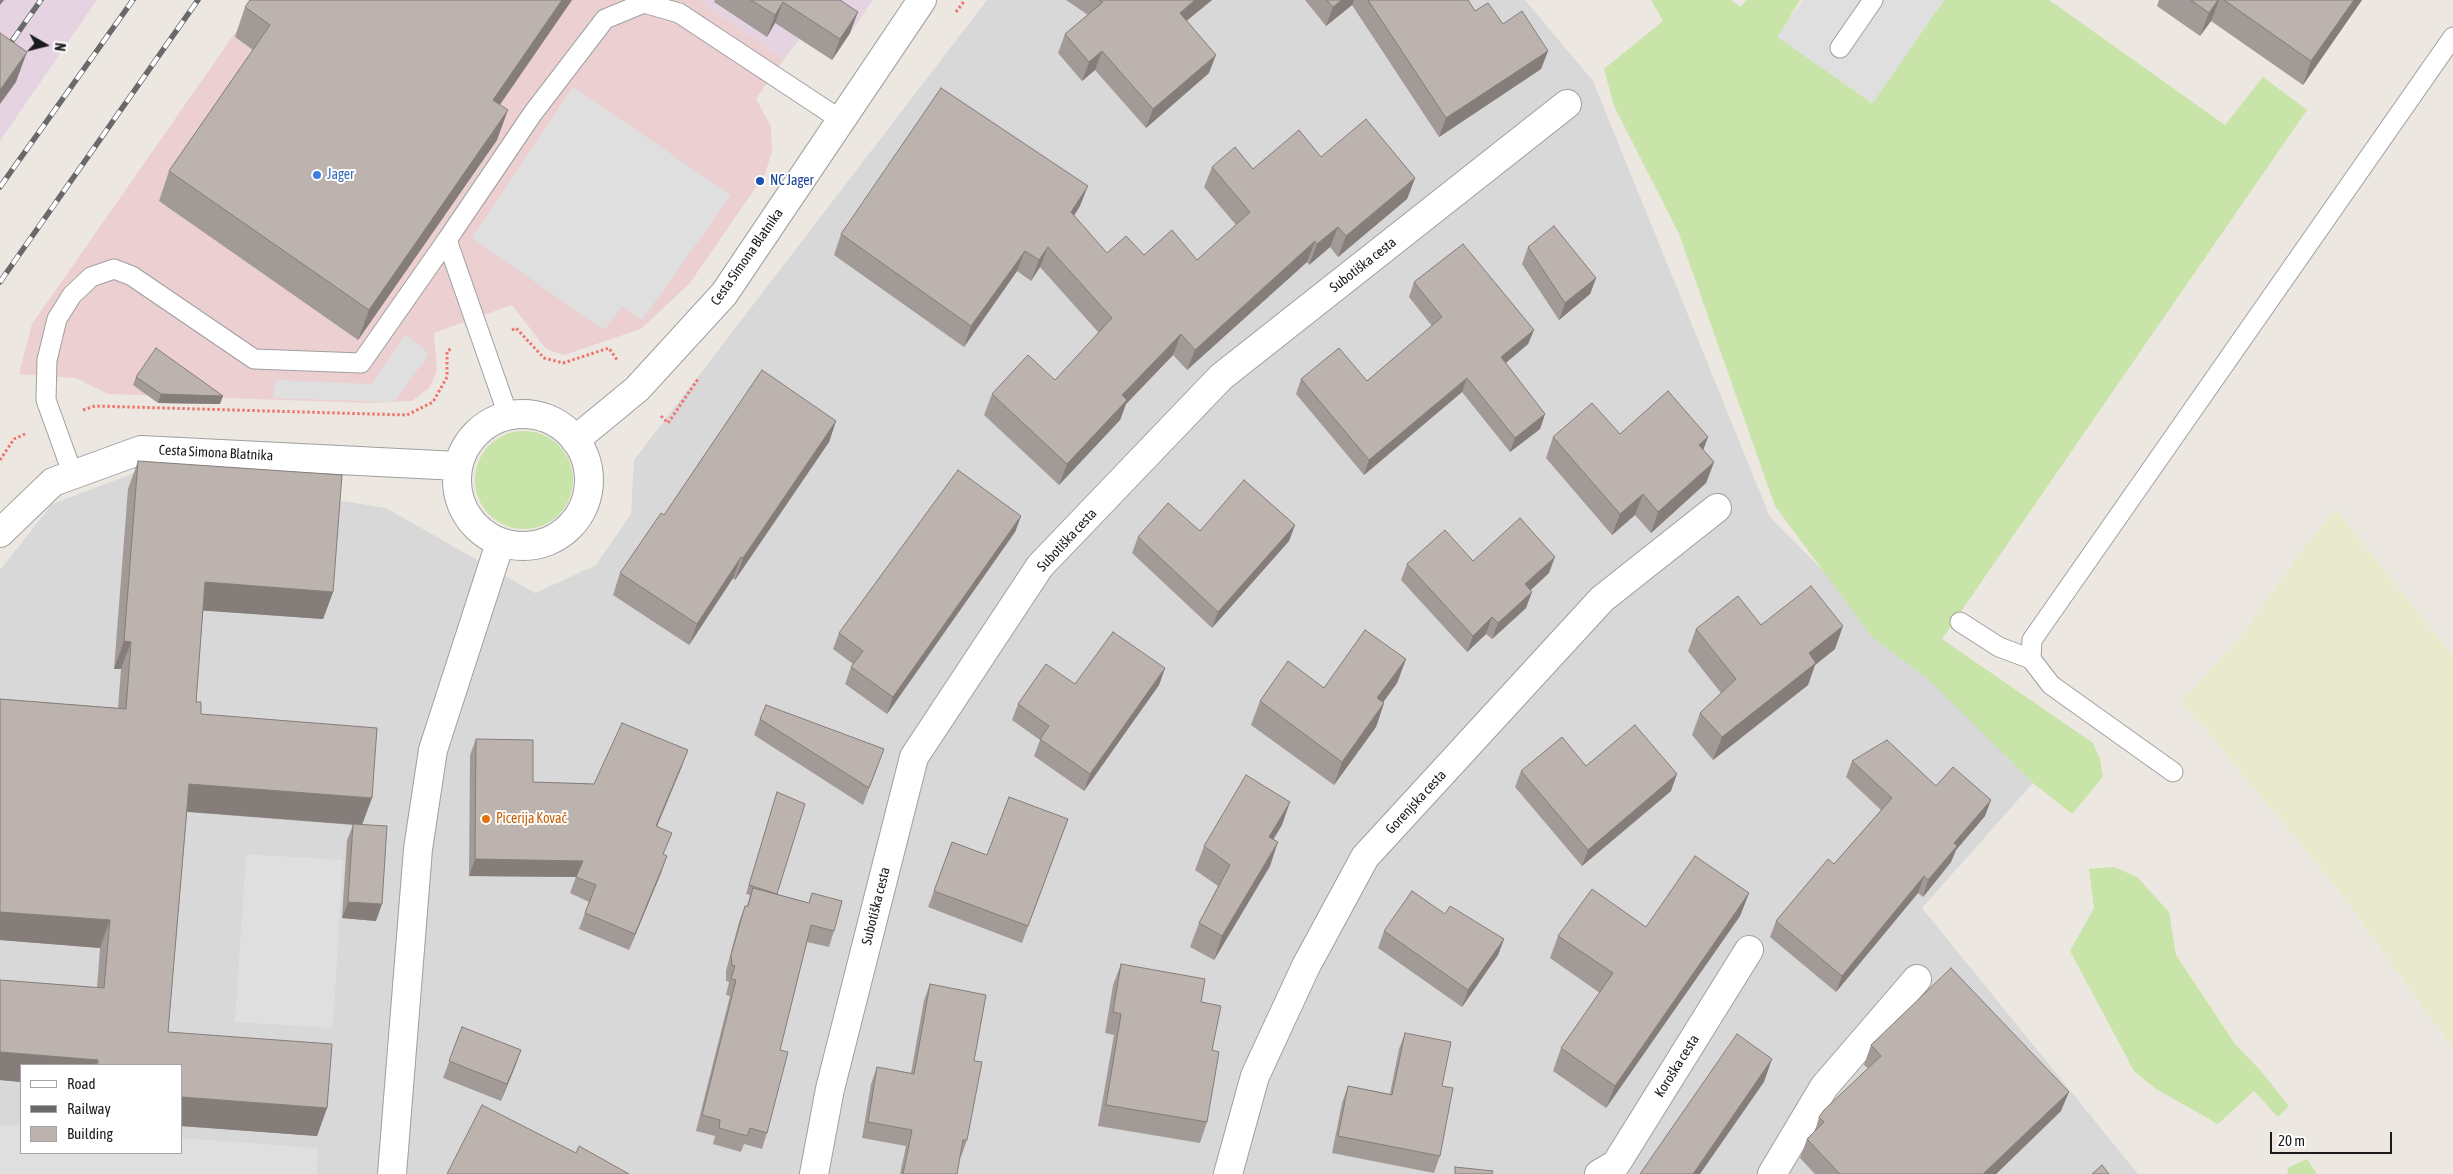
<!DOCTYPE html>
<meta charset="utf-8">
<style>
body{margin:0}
#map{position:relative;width:2453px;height:1174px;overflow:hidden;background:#ece8e1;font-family:"Asap Condensed",sans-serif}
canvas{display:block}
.legend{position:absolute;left:20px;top:1064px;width:162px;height:90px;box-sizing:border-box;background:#fff;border:1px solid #a4a4a4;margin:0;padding:6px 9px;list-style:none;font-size:15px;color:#1b1b1b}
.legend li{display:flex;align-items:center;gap:10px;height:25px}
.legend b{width:25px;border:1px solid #a4a4a4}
.north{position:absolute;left:20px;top:20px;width:50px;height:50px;-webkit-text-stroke:4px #fff;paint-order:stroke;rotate:98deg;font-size:14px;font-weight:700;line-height:20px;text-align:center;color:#1b1b1b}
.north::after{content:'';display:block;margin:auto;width:18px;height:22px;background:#1b1b1b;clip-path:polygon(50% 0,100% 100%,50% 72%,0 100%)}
.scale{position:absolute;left:2270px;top:1132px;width:122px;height:22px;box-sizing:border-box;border:2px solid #1b1b1b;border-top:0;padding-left:6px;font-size:15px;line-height:18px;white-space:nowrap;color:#1b1b1b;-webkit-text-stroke:4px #fff;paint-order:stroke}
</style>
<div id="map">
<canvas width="2453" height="1174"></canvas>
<ul class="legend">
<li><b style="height:6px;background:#fff"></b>Road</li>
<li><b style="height:6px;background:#696969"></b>Railway</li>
<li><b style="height:14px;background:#bcb3ae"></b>Building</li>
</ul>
<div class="north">N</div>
<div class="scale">20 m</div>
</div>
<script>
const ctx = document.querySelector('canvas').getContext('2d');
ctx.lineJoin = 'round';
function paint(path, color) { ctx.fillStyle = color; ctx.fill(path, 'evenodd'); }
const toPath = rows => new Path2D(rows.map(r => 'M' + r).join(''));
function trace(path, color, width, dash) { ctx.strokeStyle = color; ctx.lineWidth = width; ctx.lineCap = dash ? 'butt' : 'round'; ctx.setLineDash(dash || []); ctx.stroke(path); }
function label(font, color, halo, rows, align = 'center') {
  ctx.font = font + ' "Asap Condensed",sans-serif'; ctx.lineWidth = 4; ctx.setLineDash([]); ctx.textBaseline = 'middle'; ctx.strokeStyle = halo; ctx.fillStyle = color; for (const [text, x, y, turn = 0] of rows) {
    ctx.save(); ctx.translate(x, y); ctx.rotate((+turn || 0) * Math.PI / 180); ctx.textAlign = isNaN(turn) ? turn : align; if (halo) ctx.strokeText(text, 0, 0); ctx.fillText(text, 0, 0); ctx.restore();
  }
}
paint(toPath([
 [987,0,1525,0,1593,81,1770,517,2033,783,1922,908,2138,1174,0,1174,0,570,52,504,145,469,386,508,535,593,596,565,631,514,634,460],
 [21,1065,181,1065,181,1153,21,1153]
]), '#d9d8d8');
paint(toPath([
 [258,0,698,0,784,59,756,99,771,126,772,152,765,174,690,283,641,329,564,355,546,349,512,305,434,333,437,371,429,388,412,401,370,403,108,394,75,378,19,374,32,324]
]), '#ecd0d1');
paint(toPath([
 [0,0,97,0,0,141],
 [698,0,873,0,832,60,800,39,784,59]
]), '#e5d3e2');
paint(toPath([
 [2336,510,2453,656,2453,1049,2339,891,2207,731,2180,702,2239,639,2308,542]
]), '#e9eacd');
paint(toPath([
 [1651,0,1731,0,1740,7,1747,0,1800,0,1778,37,1872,103,1944,0,2049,0,2225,125,2263,77,2307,110,1942,639,2093,743,2100,759,2103,777,2072,814,2033,783,1928,679,1872,637,1775,506,1679,234,1614,106,1604,69,1663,21],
 '475 480a49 49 0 1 1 98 0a49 49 0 1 1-98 0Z',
 [2114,867,2137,877,2169,912,2176,955,2235,1044,2261,1071,2289,1106,2278,1117,2254,1091,2218,1124,2156,1089,2134,1071,2070,951,2094,908,2089,869],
 [2307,1159,2317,1174,2287,1174,2289,1167]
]), '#c9e4a9');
paint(toPath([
 [1803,0,1944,0,1873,103,1777,37],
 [573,87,731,195,642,320,622,306,604,330,472,238],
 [406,334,429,354,394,402,273,398,275,380,371,384],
 [246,854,343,860,333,1028,235,1022],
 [0,1125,21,1126,21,1153,181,1153,181,1138,318,1148,317,1174,0,1174]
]), '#dfdfdf');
const service = toPath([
 [1840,48,1873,0],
 [508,415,447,240,533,113,605,19,644,3,679,13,841,120],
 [73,475,46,400,47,360,57,319,72,295,91,277,114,269,132,276,254,359,361,363,447,240],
 [1960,622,1999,647,2031,659],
 [2173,772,2051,685,2031,659,2032,640,2453,37]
]);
const minor = toPath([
 [392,1174,418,849,433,750,500,543],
 [814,1174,830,1089,914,757,1040,566,1221,377,1567,104],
 [1228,1174,1255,1076,1306,966,1365,857,1602,599,1717,508],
 [1599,1174,1616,1164,1749,950],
 [1772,1174,1824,1087,1917,979]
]);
const tertiary = toPath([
 '457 480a66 66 0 1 1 132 0a66 66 0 1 1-132 0Z',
 [575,440,637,389,724,294,922,0],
 [0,533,53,482,141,450,458,466]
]);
trace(service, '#9f9f9f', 21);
trace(minor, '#9f9f9f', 30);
trace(tertiary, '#9f9f9f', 30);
trace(toPath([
 [956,12,965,0],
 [512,330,516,328,544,358,563,363,609,348,617,360],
 [83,410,95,406,407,415,433,402,447,377,447,351,451,349],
 [661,416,668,423,698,379],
 [0,460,14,439,25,434]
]), '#f0746e', 3, [2.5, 2.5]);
trace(service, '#fff', 19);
trace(minor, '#fff', 28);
trace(tertiary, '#fff', 28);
const rail = toPath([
 [0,58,41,0],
 [0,187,133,0],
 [0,282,198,0]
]);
trace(rail, '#696969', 5.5);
trace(rail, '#fff', 4, [11]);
paint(toPath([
 [572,0,500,105,497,140,358,340,159,201,169,171,253,50,235,37,245,7],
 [715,0,840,0,850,33,832,60,775,23,767,37,714,2],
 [1066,0,1212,0,1186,21,1209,73,1146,128,1095,70,1082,81,1058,53,1065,34,1088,15],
 [1305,0,1468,0,1475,11,1503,24,1548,51,1541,69,1439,137,1352,5,1326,26],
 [2159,0,2362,0,2303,85,2211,21,2200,36,2157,6],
 [1321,157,1415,178,1407,199,1338,257,1330,247,1309,265,1307,262,1187,370,1173,355,1126,404,1120,420,1059,485,984,415,992,394,1055,380,1099,333,1040,267,1031,281,1017,271,964,347,834,255,841,234,1080,206,1074,216,1107,253,1144,255,1197,260,1236,225,1204,187,1212,167,1253,169],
 [1528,247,1596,278,1590,294,1559,320,1522,264],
 [1414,282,1534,330,1528,344,1506,363,1545,414,1540,429,1510,452,1462,392,1364,475,1296,394,1301,379,1367,381,1432,326,1409,297],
 [136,377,220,404,158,403,133,385],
 [836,421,829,442,735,580,733,578,689,645,613,595,620,573,664,515],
 [1620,434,1708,437,1703,450,1714,462,1706,483,1651,533,1635,515,1612,535,1546,458,1553,437],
 [138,461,333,592,323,619,203,610,196,702,201,714,362,824,376,921,342,918,347,840,353,825,187,812,168,1032,327,1108,317,1136,181,1126,181,1065,21,1065,21,1082,0,1080,0,980,97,988,100,948,0,940,0,699,118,708,121,669,114,669,128,489],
 [1021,516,1015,532,887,714,845,684,851,667,853,664,833,649,839,633],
 [1295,525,1289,541,1212,628,1132,553,1138,537,1200,531],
 [1473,561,1549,573,1530,590,1526,608,1492,639,1486,634,1467,652,1401,580,1407,564],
 [1761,625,1835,649,1815,665,1808,685,1713,760,1692,735,1700,713,1721,693,1688,651,1696,629],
 [1406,659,1397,683,1383,702,1384,703,1376,727,1334,785,1251,725,1260,701,1324,688],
 [1165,668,1159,685,1084,791,1034,756,1040,740,1012,720,1018,704,1075,684],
 [760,719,884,749,863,805,754,735],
 [476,739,533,782,594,784,682,766,657,826,664,855,661,873,629,950,579,929,589,902,570,893,576,877,469,876,470,755],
 [1852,761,1936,786,1985,816,1956,850,1951,862,1923,897,1918,893,1836,992,1770,937,1776,921,1834,864,1881,810,1846,777],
 [1586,766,1671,791,1582,866,1515,787,1521,771],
 [777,792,777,894,809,903,812,893,834,931,829,947,807,942,780,1050,767,1133,762,1149,744,1144,741,1152,713,1144,715,1136,696,1131,730,996,726,995,729,982,726,981,726,971,739,922,745,906,747,906,750,895,746,894],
 [1068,819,1022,943,928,907,952,842,987,855],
 [1282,825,1273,839,1270,866,1214,960,1190,947,1199,923,1218,886,1195,870,1204,846],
 [1749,893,1740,916,1606,1108,1553,1071,1561,1048,1600,993,1550,958,1558,936,1646,927],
 [1445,914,1504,939,1498,955,1462,1007,1378,948,1384,931],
 [1121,964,1201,1002,1212,1050,1207,1122,1200,1143,1098,1126,1114,1035,1105,1033,1113,985],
 [930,984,974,1061,967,1140,961,1157,960,1156,957,1174,900,1174,906,1146,862,1138,871,1084,877,1067,911,1073,924,1000],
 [462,1027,521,1050,501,1101,443,1078],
 [1405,1033,1442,1086,1440,1156,1434,1173,1332,1153,1342,1103,1348,1086,1390,1094,1399,1049],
 [1871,1045,2061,1111,1996,1174,1815,1174,1800,1158,1807,1139,1815,1131,1819,1117,1868,1068,1864,1065]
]), '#a29a96');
paint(toPath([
 [0,0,4,0,0,5],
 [562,0,572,0,482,130,493,100],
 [1195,0,1212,0,1173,32,1180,13],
 [1342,0,1354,0,1352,5,1326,26,1333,7],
 [2218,0,2219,0,2211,21,2200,36,2209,13],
 [2354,0,2362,0,2303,85,2311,61],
 [783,2,775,23,767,37,775,15],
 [858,12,850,33,832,60,840,39],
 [1102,51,1095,70,1082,81,1089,62],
 [1548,51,1541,69,1439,137,1446,118],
 [27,52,16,82,0,104,0,90],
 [1216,55,1209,73,1146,128,1153,109],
 [508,110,497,140,358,340,369,310],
 [1415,178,1407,199,1338,257,1346,236],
 [1088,186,1080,206,1063,232,1071,212],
 [1338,227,1330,247,1309,265,1317,244],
 [1315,241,1307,262,1187,370,1195,350],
 [1048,247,1040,267,1031,281,1039,260],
 [1025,251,1017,271,964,347,971,326],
 [1596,278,1590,294,1559,320,1565,303],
 [1534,330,1528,344,1496,371,1501,357],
 [1181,334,1173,355,1126,404,1120,420,1059,485,1067,464,1122,395],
 [1467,378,1462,392,1364,475,1369,460],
 [161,394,223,396,220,404,158,403],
 [1545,414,1540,429,1510,452,1515,438],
 [836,421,829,442,735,580,743,558],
 [1708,437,1700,458,1699,445],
 [1714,462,1706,483,1651,533,1658,512],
 [1643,494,1635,515,1612,535,1620,514],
 [1021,516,1015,532,887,714,893,697],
 [1295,525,1289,541,1212,628,1218,612],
 [741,557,733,578,689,645,697,624],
 [1555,557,1549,573,1519,601,1525,584],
 [205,582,333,592,323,619,195,610],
 [1532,592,1526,608,1492,639,1498,623],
 [1492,617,1486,634,1467,652,1473,636],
 [1843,626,1835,649,1815,665,1808,685,1713,760,1722,737,1809,653],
 [124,641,131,642,121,669,114,669],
 [1406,659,1397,683,1369,722,1377,698],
 [1165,668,1159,685,1084,791,1090,774],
 [1384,703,1376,727,1334,785,1342,762],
 [688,750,682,766,650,843,656,826],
 [1677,774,1671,791,1582,866,1588,850],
 [189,784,372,798,362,825,179,811],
 [1991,800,1985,816,1956,850,1951,862,1923,897,1928,880,1954,843],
 [1290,802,1282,825,1261,860,1269,837],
 [1278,842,1270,866,1214,960,1222,936],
 [667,856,661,873,629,950,635,934],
 [475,859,583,861,577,877,469,876],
 [1924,876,1918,893,1836,992,1842,976],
 [1749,893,1740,916,1606,1108,1615,1086],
 [348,902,382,904,376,921,342,918],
 [0,912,110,920,100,948,0,940],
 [1504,939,1498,955,1462,1007,1468,990],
 [521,1050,515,1067,501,1101,507,1084],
 [0,1052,98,1060,96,1065,21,1065,21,1082,0,1080],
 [1772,1059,1764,1082,1700,1174,1693,1174],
 [2069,1092,2061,1111,1996,1174,1983,1174],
 [181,1097,327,1108,317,1136,181,1126]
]), '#847d7a');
const building = toPath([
 [250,0,562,0,493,100,508,110,369,310,169,171,270,25,245,7,250,0],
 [751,0,840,0,858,12,840,39,783,2,775,15,751,0],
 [1099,0,1195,0,1180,13,1216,55,1153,109,1102,51,1089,62,1065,34,1103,2,1099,0],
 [1327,0,1342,0,1333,7,1327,0],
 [1368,0,1468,0,1475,11,1488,3,1503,24,1522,11,1548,51,1446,118,1368,0],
 [2191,0,2218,0,2209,13,2191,0],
 [2224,0,2354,0,2311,61,2224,0],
 [0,33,27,52,0,90,0,33],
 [941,88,1088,186,1071,212,1107,253,1126,236,1144,255,1172,230,1197,260,1250,212,1212,167,1235,147,1253,169,1299,130,1321,157,1366,119,1415,178,1346,236,1338,227,1317,244,1315,241,1195,350,1181,334,1122,395,1127,400,1067,464,992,394,1028,355,1055,380,1112,318,1048,247,1039,260,1025,251,971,326,841,234,941,88],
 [1554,226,1596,278,1565,303,1528,247,1554,226],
 [1463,244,1534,330,1501,357,1545,414,1515,438,1467,378,1369,460,1301,379,1339,348,1367,381,1442,317,1414,282,1463,244],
 [156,348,223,396,161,394,136,377,156,348],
 [762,370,836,421,743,558,741,557,697,624,620,573,661,513,664,515,762,370],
 [1668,391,1708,437,1699,445,1714,462,1658,512,1643,494,1620,514,1553,437,1592,403,1620,434,1668,391],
 [138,461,342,475,333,592,205,582,196,702,201,702,201,714,377,728,372,798,189,784,168,1032,332,1044,327,1108,181,1097,181,1065,98,1065,98,1060,0,1052,0,980,104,988,110,920,0,912,0,699,126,709,131,642,124,641,138,461],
 [958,470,1021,516,893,697,851,667,863,651,839,633,958,470],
 [1244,480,1295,525,1218,612,1138,537,1168,503,1200,531,1244,480],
 [1520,518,1555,557,1525,584,1532,592,1498,623,1492,617,1473,636,1407,564,1445,530,1473,561,1520,518],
 [1811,586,1843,626,1809,653,1816,663,1722,737,1700,713,1736,679,1696,629,1738,596,1761,625,1811,586],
 [1365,630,1406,659,1377,698,1384,703,1342,762,1260,701,1288,661,1324,688,1365,630],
 [1113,632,1165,668,1090,774,1040,739,1049,726,1018,704,1046,664,1075,684,1113,632],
 [766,705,884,749,869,788,760,719,766,705],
 [622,723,688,750,656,826,672,833,663,854,667,856,635,934,585,913,596,885,576,877,583,861,475,859,476,739,533,740,533,782,594,784,622,723],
 [1635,725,1677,774,1588,850,1521,771,1562,737,1586,766,1635,725],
 [1887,740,1936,786,1953,767,1991,800,1954,843,1957,846,1928,880,1924,876,1842,976,1776,921,1828,859,1834,864,1892,798,1852,761,1887,740],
 [1246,775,1290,802,1269,837,1278,842,1222,936,1199,923,1230,865,1204,846,1246,775],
 [777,792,805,804,777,894,749,885,777,792],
 [1009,797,1068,819,1028,926,934,891,952,842,987,855,1009,797],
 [353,824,387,826,382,904,348,902,353,824],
 [1695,856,1749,893,1615,1086,1561,1048,1613,973,1558,936,1592,889,1646,927,1695,856],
 [753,888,809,903,812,893,842,901,834,931,811,925,780,1050,788,1052,767,1133,750,1128,747,1136,719,1128,720,1120,702,1115,736,980,731,979,735,966,732,965,731,955,745,906,748,906,753,888],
 [1412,891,1445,914,1450,906,1504,939,1468,990,1384,931,1412,891],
 [1121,964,1205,979,1201,1002,1221,1006,1212,1050,1219,1052,1207,1122,1106,1105,1121,1014,1113,1012,1121,964],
 [1951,968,2069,1092,1983,1174,1839,1174,1839,1173,1807,1139,1824,1122,1819,1117,1824,1110,1881,1056,1871,1045,1951,968],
 [930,984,986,995,974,1061,982,1062,967,1140,963,1140,957,1174,903,1174,912,1130,868,1122,877,1067,914,1074,930,984],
 [462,1027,521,1050,507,1084,449,1061,462,1027],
 [1405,1033,1451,1042,1442,1086,1453,1088,1440,1156,1338,1136,1348,1086,1392,1095,1405,1033],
 [1737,1034,1772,1059,1693,1174,1640,1174,1737,1034],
 [482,1105,576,1153,579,1146,629,1174,447,1174,482,1105],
 [2102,1165,2109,1174,2092,1174,2102,1165],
 [1455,1167,1493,1171,1492,1174,1455,1174,1455,1167]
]);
paint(building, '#bcb3ae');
trace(building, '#847d7a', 1);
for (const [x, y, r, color] of [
 [317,175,5,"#3f7fe0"],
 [760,181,5,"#1a4fb4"],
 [486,819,5,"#e8710a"]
]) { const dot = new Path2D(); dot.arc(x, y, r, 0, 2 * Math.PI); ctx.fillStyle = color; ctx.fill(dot); trace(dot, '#fff', 2); }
label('14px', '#366cbe', '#fff', [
 ["Jager",327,175]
], 'left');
label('14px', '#164399', '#fff', [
 ["NC Jager",770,181]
], 'left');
label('14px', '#1b1b1b', '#fff', [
 ["Cesta Simona Blatnika",747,257,-55],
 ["Subotiška cesta",1363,265,-38],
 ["Cesta Simona Blatnika",216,453,3],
 ["Subotiška cesta",1067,540,-47],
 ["Gorenjska cesta",1416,802,-47],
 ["Subotiška cesta",876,906,-76],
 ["Koroška cesta",1677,1066,-58]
]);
label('14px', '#c56008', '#fff', [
 ["Picerija Kovač",496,819]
], 'left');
</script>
